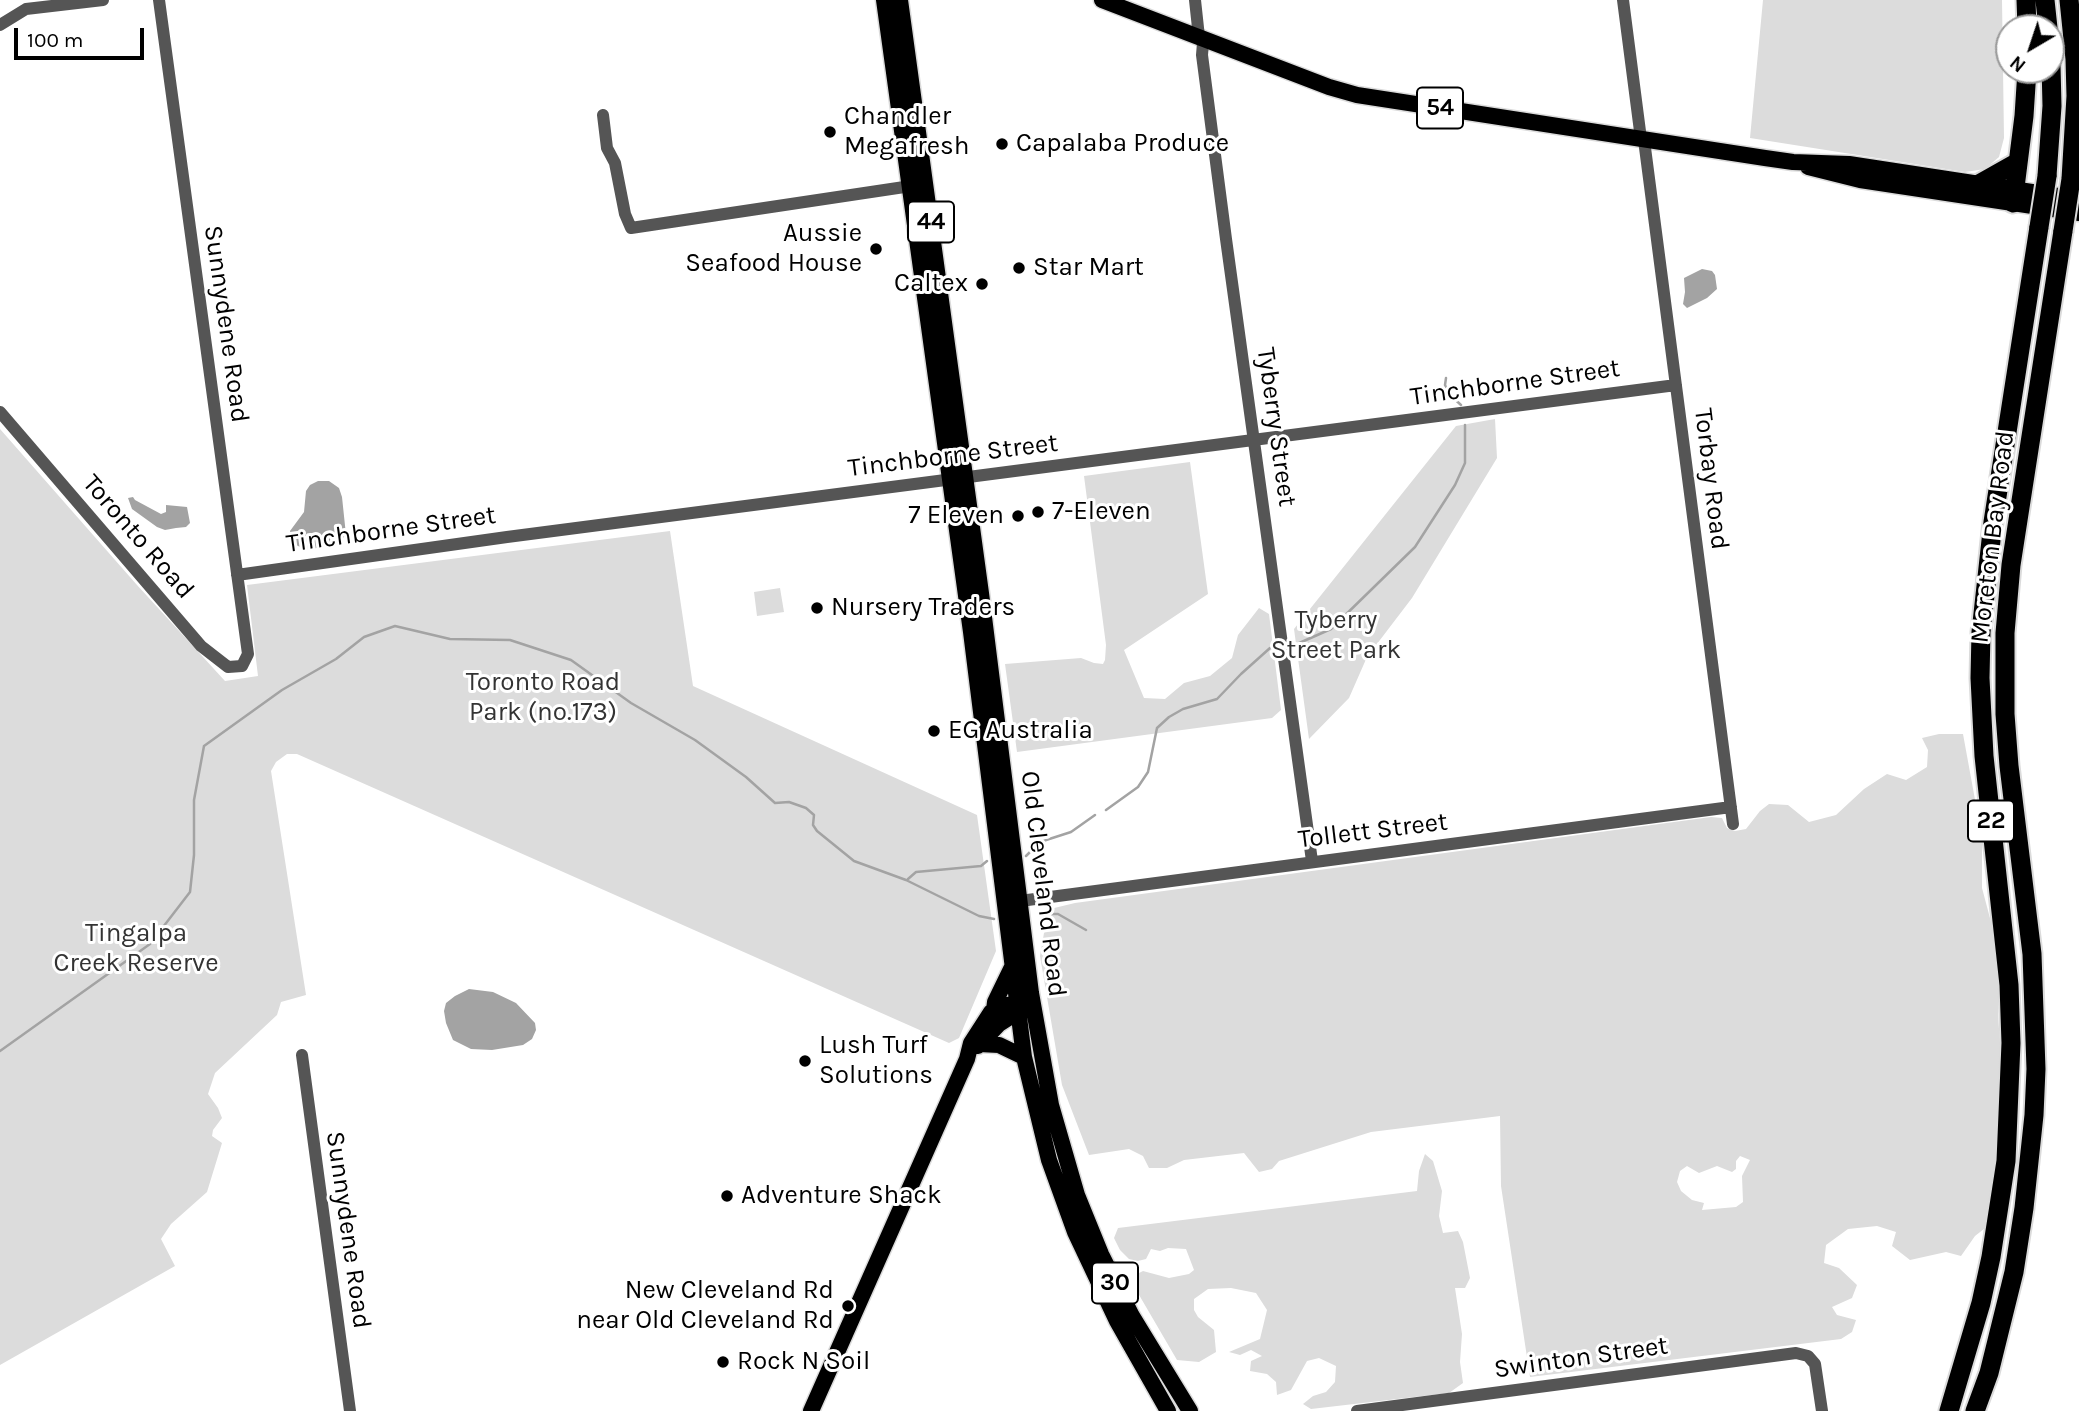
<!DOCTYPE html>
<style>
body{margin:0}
#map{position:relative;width:2079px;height:1411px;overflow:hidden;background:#fff;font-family:Karla,sans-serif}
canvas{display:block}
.north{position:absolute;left:1995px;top:14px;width:70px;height:70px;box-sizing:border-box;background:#fff;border:2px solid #999;border-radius:50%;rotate:219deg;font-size:19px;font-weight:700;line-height:28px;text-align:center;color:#000}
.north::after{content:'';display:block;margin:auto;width:24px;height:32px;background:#000;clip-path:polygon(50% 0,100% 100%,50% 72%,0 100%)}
.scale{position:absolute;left:14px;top:28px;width:130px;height:32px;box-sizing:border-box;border:4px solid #000;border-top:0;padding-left:9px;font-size:21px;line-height:24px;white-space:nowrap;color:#000;-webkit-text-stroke:5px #fff;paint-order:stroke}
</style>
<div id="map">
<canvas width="2079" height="1411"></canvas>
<div class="north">N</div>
<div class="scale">100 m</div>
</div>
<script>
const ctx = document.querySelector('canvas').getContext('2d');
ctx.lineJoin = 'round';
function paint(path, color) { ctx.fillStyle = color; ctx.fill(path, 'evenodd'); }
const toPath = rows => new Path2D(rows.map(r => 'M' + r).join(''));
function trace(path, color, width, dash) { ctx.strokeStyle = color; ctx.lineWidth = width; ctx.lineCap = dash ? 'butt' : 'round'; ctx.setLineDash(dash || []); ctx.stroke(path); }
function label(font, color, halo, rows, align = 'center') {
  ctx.font = font + ' Karla,sans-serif'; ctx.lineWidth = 6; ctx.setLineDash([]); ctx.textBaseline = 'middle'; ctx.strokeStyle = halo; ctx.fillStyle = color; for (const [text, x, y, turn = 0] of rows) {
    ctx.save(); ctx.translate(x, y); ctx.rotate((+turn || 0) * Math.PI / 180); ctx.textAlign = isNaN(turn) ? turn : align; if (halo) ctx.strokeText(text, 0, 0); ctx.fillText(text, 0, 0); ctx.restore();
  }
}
paint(toPath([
 [1763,0,2002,0,2004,138,1999,157,1985,169,1965,172,1750,138],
 [1495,419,1497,458,1412,598,1367,657,1349,698,1309,739,1294,629,1456,426],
 [0,429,137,585,225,681,258,676,247,585,670,531,693,686,977,815,996,951,959,1038,949,1043,297,754,287,754,276,762,271,771,306,995,281,1002,277,1015,215,1073,208,1094,218,1108,222,1118,213,1130,212,1136,222,1143,207,1192,171,1224,161,1239,175,1266,0,1365],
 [1190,462,1208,594,1124,650,1144,698,1165,699,1184,683,1210,676,1232,658,1238,635,1259,608,1269,614,1281,710,1272,718,1017,752,1005,664,1081,658,1094,663,1103,664,1105,660,1106,645,1084,476],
 [780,588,784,612,757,616,754,592],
 [1939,734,1963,734,1982,838,1982,888,1999,952,1998,1015,2004,1097,1989,1225,1975,1236,1961,1256,1946,1252,1910,1260,1892,1246,1896,1232,1877,1226,1848,1229,1826,1245,1824,1263,1839,1268,1857,1285,1852,1298,1832,1307,1837,1315,1856,1320,1852,1332,1841,1339,1530,1377,1501,1186,1500,1116,1371,1132,1279,1161,1272,1169,1259,1172,1244,1153,1184,1160,1167,1168,1149,1168,1143,1156,1129,1149,1089,1155,1062,1085,1040,956,1044,933,1052,923,1050,909,1075,903,1711,817,1722,818,1727,828,1735,831,1746,829,1760,811,1769,804,1788,805,1809,822,1836,815,1864,789,1887,774,1906,780,1927,767,1928,750,1922,738],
 [1740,1156,1750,1160,1742,1176,1743,1202,1736,1207,1702,1210,1704,1203,1692,1200,1681,1191,1677,1182,1680,1171,1687,1166,1699,1173,1717,1166,1732,1172,1736,1169,1736,1161],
 [1425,1154,1433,1161,1442,1191,1439,1216,1443,1233,1458,1231,1463,1242,1470,1278,1465,1288,1455,1288,1462,1334,1460,1362,1463,1383,1449,1393,1311,1409,1303,1404,1313,1396,1326,1392,1335,1382,1336,1366,1319,1358,1307,1361,1291,1390,1277,1395,1276,1382,1267,1374,1250,1371,1251,1361,1262,1356,1251,1350,1240,1355,1229,1352,1260,1339,1267,1310,1256,1293,1231,1288,1208,1289,1194,1299,1194,1310,1198,1317,1214,1330,1216,1352,1199,1362,1177,1360,1135,1288,1135,1275,1143,1271,1169,1278,1189,1274,1194,1270,1186,1249,1168,1248,1160,1251,1151,1249,1146,1259,1138,1261,1129,1259,1120,1250,1114,1238,1118,1228,1417,1191,1419,1171]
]), '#dcdcdc');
paint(toPath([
 [1702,269,1712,271,1715,275,1717,289,1707,298,1687,308,1683,304,1685,292,1684,278],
 [318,481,329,481,339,488,342,497,346,535,338,543,308,550,293,544,290,531,304,512,306,491,310,485],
 [133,497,135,500,161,514,166,512,166,505,187,507,190,523,186,527,176,528,165,530,157,527,132,509,128,498],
 [469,989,493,992,516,1003,535,1023,536,1030,532,1039,523,1045,492,1050,471,1049,453,1040,446,1023,444,1011,446,1003,455,996]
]), '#a3a3a3');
trace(toPath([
 [1446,378,1445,385,1449,394,1461,405],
 [1297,644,1331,629,1415,547,1455,485,1465,463,1465,425],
 [1106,810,1138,787,1148,772,1157,728,1169,717,1183,709,1217,699,1241,674,1270,648],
 [1026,856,1040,842,1071,832,1095,815],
 [908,879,916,872,981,866,987,861],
 [1040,914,1058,914,1086,930],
 [0,1051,150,944,190,892,194,855,194,800,204,746,282,690,336,659,364,637,395,626,450,639,510,640,571,660,631,703,695,740,746,777,775,803,789,802,806,808,814,815,813,825,817,831,854,861,906,880,979,916,994,919]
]), '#a3a3a3', 2.5);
const major = toPath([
 [884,0,971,632,1024,1057,1049,1160,1075,1232,1117,1321,1168,1411],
 [900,0,981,593,1031,993,1051,1105,1077,1195,1101,1254,1132,1316,1190,1411],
 [1102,0,1329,87,1357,95,1765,158,1793,162,1849,164,2079,199],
 [1808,167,1860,180,2079,213],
 [994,1010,995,1002,1012,967],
 [979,1044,999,1045,1024,1057],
 [978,1046,999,1024,1010,1017,1026,1010],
 [811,1411,967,1059,971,1043,991,1012,1002,1006,1026,1002]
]);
const highway = toPath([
 [2026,0,2027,28],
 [2045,0,2048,28],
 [2069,0,2075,59,2076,96,2071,179],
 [2047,176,2052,106,2051,65],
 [1979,184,2018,162],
 [2013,203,2024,116,2027,70],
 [1949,1411,1981,1303,1991,1257,2006,1161,2011,1043,2009,985,1984,756,1980,678,1981,632,1993,522,2039,227],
 [1975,1411,1989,1373,2014,1272,2024,1208,2034,1115,2036,1069,2032,954,2009,766,2005,714,2005,633,2011,565,2063,231]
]);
trace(major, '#dbdbdb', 19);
trace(highway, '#dbdbdb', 23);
trace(toPath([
 [1195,0,1199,37,1203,43,1202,55,1226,239,1312,861],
 [1623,0,1641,139],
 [0,25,26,9,103,0],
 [603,115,607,148,615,163,625,214,631,228,911,186],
 [1644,140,1733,824],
 [0,412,201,646,228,667,242,666,248,654,159,0],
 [237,575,507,537,1676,385],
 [1020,901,1731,807],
 [302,1055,350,1411],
 [1357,1411,1796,1353,1808,1356,1815,1364,1822,1411]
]), '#555', 12);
trace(major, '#000', 16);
trace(highway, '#000', 19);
const highwayBridge = toPath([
 [2039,227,2047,176],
 [2063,231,2071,179]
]);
trace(highwayBridge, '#dbdbdb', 23, []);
trace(highwayBridge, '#000', 19);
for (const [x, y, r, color] of [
 [830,132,7,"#000"],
 [1002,144,7,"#000"],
 [876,249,7,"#000"],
 [1019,268,7,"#000"],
 [982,284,7,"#000"],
 [1038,512,7,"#000"],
 [1018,516,7,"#000"],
 [817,608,7,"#000"],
 [934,731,7,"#000"],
 [805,1061,7,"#000"],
 [727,1196,7,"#000"],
 [848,1306,7,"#000"],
 [723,1362,7,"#000"]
]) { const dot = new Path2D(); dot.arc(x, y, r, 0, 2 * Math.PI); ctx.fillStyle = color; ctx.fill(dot); trace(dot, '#fff', 2.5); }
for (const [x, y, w] of [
 [1440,108,46],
 [931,222,46],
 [1991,821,46],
 [1115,1283,46]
]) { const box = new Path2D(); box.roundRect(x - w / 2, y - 20.5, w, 41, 5); ctx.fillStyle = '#fff'; ctx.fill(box); trace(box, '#000', 2); }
label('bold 24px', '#000', null, [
 ["54",1440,108],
 ["44",931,222],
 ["22",1991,821],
 ["30",1115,1283]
]);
label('26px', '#000', '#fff', [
 ["Chandler",844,117],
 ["Megafresh",844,147],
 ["Capalaba Produce",1016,144],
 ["Aussie",862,234,"right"],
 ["Seafood House",862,264,"right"],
 ["Star Mart",1033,268],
 ["Caltex",968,284,"right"],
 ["7-Eleven",1052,512],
 ["7 Eleven",1004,516,"right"],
 ["Nursery Traders",831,608],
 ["EG Australia",948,731],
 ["Lush Turf",819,1046],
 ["Solutions",819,1076],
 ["Adventure Shack",741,1196],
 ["New Cleveland Rd",834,1291,"right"],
 ["near Old Cleveland Rd",834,1321,"right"],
 ["Rock N Soil",737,1362]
], 'left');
label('26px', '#000', '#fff', [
 ["Sunnydene Road",226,324,82],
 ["Tinchborne Street",1515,383,-8],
 ["Tyberry Street",1276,427,82],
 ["Tinchborne Street",953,456,-7],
 ["Torbay Road",1711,479,83],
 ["Tinchborne Street",391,530,-8],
 ["Toronto Road",138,537,49],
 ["Moreton Bay Road",1993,537,-83],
 ["Tollett Street",1373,831,-7],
 ["Old Cleveland Road",1043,884,83],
 ["Sunnydene Road",348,1230,82],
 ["Swinton Street",1581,1358,-8]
]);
label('26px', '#333', '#fff', [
 ["Tyberry",1336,621],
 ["Street Park",1336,651],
 ["Toronto Road",543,683],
 ["Park (no.173)",543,713],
 ["Tingalpa",136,934],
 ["Creek Reserve",136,964]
]);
</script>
